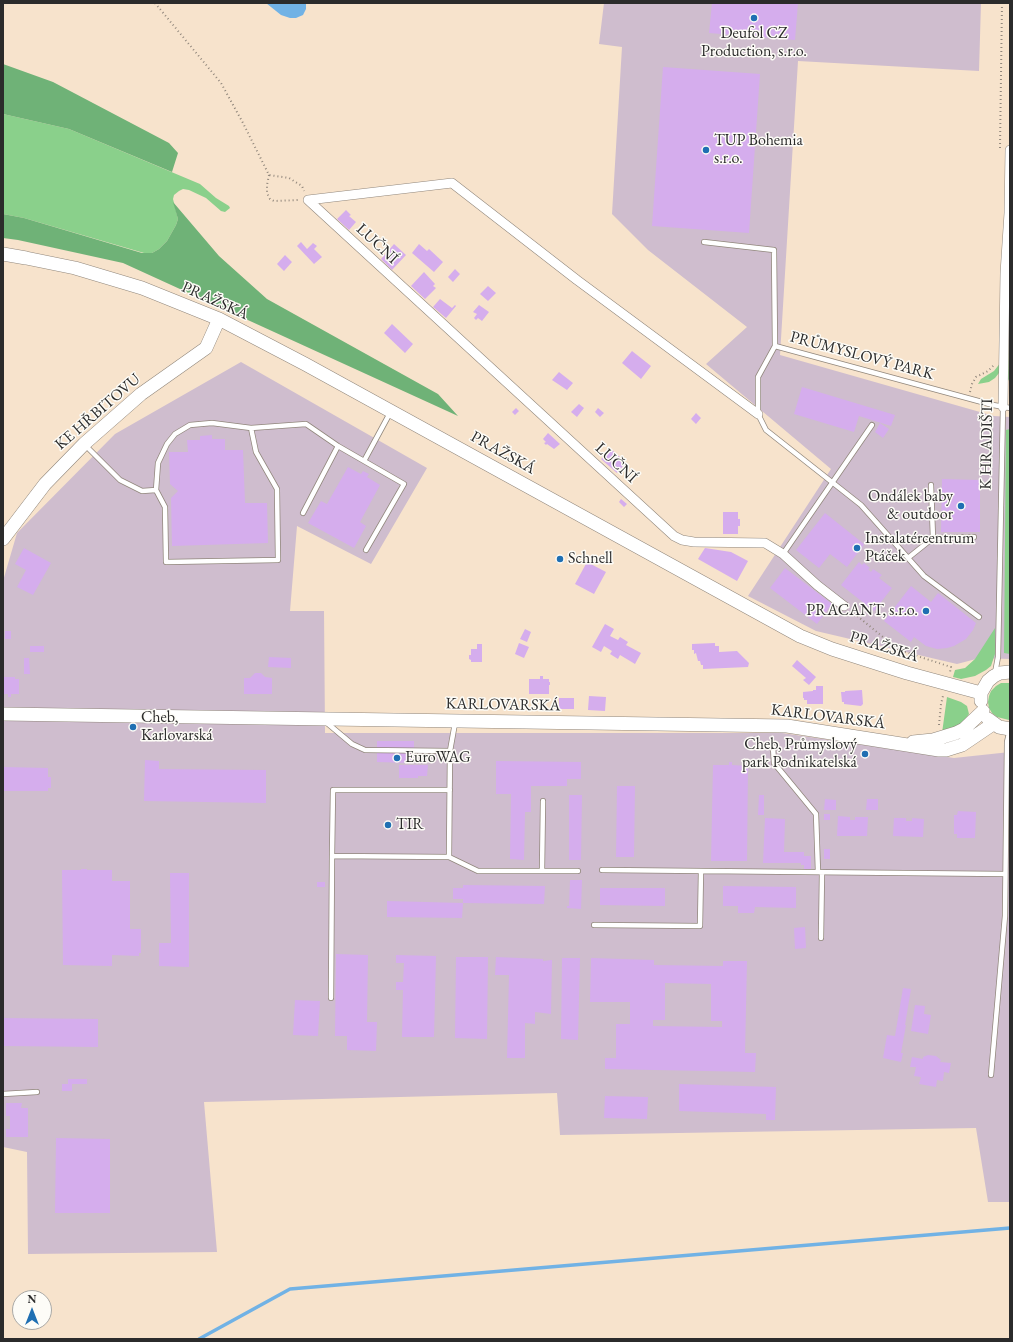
<!DOCTYPE html>
<meta charset="utf-8">
<style>
body{margin:0}
#map{position:relative;width:1013px;height:1342px;overflow:hidden;background:#f7e3cc;font-family:"EB Garamond",serif}
canvas{display:block}
.frame{position:absolute;inset:0;border:4px solid #2b2b2b;pointer-events:none}
.north{position:absolute;left:12px;top:1290px;width:40px;height:40px;box-sizing:border-box;background:#fdfcf7;border:1px solid #a9a8a5;border-radius:50%;rotate:0deg;font-size:11px;font-weight:700;line-height:16px;text-align:center;color:#2b2b2b}
.north::after{content:'';display:block;margin:auto;width:14px;height:18px;background:#1f6fb2;clip-path:polygon(50% 0,100% 100%,50% 72%,0 100%)}
</style>
<div id="map">
<canvas width="1013" height="1342"></canvas>
<div class="frame"></div>
<div class="north">N</div>
</div>
<script>
const ctx = document.querySelector('canvas').getContext('2d');
ctx.lineJoin = 'round';
function paint(path, color) { ctx.fillStyle = color; ctx.fill(path, 'evenodd'); }
const toPath = rows => new Path2D(rows.map(r => 'M' + r).join(''));
function trace(path, color, width, dash) { ctx.strokeStyle = color; ctx.lineWidth = width; ctx.lineCap = dash ? 'butt' : 'round'; ctx.setLineDash(dash || []); ctx.stroke(path); }
function label(font, color, halo, rows, align = 'center') {
  ctx.font = font + ' "EB Garamond",serif'; ctx.lineWidth = 3; ctx.setLineDash([]); ctx.textBaseline = 'middle'; ctx.strokeStyle = halo; ctx.fillStyle = color; for (const [text, x, y, turn = 0] of rows) {
    ctx.save(); ctx.translate(x, y); ctx.rotate((+turn || 0) * Math.PI / 180); ctx.textAlign = isNaN(turn) ? turn : align; if (halo) ctx.strokeText(text, 0, 0); ctx.fillText(text, 0, 0); ctx.restore();
  }
}
paint(toPath([
 [604,3,981,3,979,71,798,61,780,355,994,416,1010,417,1010,659,980,658,957,664,816,631,748,596,831,469,706,364,747,327,648,250,612,214,622,47,599,44],
 [241,362,427,468,371,564,297,526,290,611,324,611,325,733,782,733,954,758,1010,752,1010,1202,988,1202,976,1128,560,1135,557,1093,204,1102,217,1252,28,1254,27,1152,3,1147,3,581,17,533,115,434]
]), '#cfbdce');
paint(toPath([
 [3,114,69,129,200,184,216,198,229,206,230,208,225,212,221,211,206,198,189,190,183,189,179,191,174,195,173,199,178,219,176,225,167,241,159,249,152,253,144,253,24,218,3,214],
 [1010,282,1010,383,1008,379],
 [1001,362,999,373,995,378,989,382,978,384,981,379,994,371],
 [1010,429,1010,654,1004,653,1006,430],
 [995,628,995,654,991,666,986,670,975,676,961,679,953,677,955,670,965,668,975,659],
 [1001,683,1010,683,1010,720,1009,720,997,717,992,713,989,708,988,702,989,696,991,691,996,686],
 [947,697,961,702,967,706,969,714,962,724,942,733]
]), '#8ad08b');
paint(toPath([
 [3,64,53,82,169,143,178,153,172,172,69,129,3,114],
 [173,202,219,256,267,299,438,394,458,416,123,263,18,240,3,238,3,214,24,218,142,253,152,253,159,249,167,241,176,225,178,219]
]), '#6fb277');
paint(toPath([
 [266,3,306,3,306,9,303,15,296,18,290,18,281,15]
]), '#71b2e5');
trace(toPath([
 [199,1339,290,1289,1010,1228]
]), '#71b2e5', 3.5);
paint(toPath([
 [712,3,798,3,795,40,709,33],
 [663,67,760,74,749,233,652,226],
 [346,210,351,215,349,216,356,222,349,230,337,219],
 [301,242,307,249,313,243,317,246,314,249,322,257,314,264,297,246],
 [394,244,406,255,392,270,381,259],
 [419,244,427,251,429,249,443,262,434,272,412,253],
 [285,255,292,262,284,271,277,264],
 [455,269,460,274,453,282,448,277],
 [424,272,435,284,433,286,436,288,425,299,411,286],
 [488,286,496,293,488,301,480,294],
 [440,299,452,308,455,305,456,306,446,318,433,307],
 [479,305,489,312,482,321,478,318,476,320,474,318,477,314,473,312],
 [392,324,413,344,405,353,384,333],
 [632,351,651,366,641,379,622,363],
 [559,372,573,383,567,390,552,380],
 [802,387,895,415,891,426,859,416,854,432,794,414],
 [579,404,584,408,577,417,571,412],
 [516,408,519,411,515,415,512,412],
 [598,408,604,413,600,417,595,412],
 [696,413,701,418,696,424,691,419],
 [880,423,889,429,883,438,875,432],
 [548,433,560,444,554,449,547,444,546,445,544,443,546,442,543,439],
 [212,435,212,439,225,439,225,450,243,450,245,503,267,503,268,543,172,546,171,498,178,491,170,484,169,452,188,452,187,440,200,440,200,436],
 [611,449,622,459,620,461,624,465,617,473,601,459],
 [348,467,361,474,363,471,369,474,367,477,380,485,360,522,366,526,354,548,308,523,321,501,327,504],
 [942,479,980,480,980,532,941,532],
 [621,499,627,504,624,507,619,502],
 [723,512,738,512,738,519,740,519,740,526,738,526,738,534,723,534],
 [825,513,864,544,860,552,859,551,847,567,830,554,819,568,796,550],
 [24,548,51,563,33,595,17,587,26,570,15,564],
 [705,548,731,552,748,561,737,581,698,559],
 [587,562,606,572,594,594,575,584],
 [859,562,862,565,864,563,870,568,868,569,871,572,873,569,882,575,879,578,892,588,874,611,841,585],
 [785,568,832,604,817,624,770,588],
 [911,586,931,602,938,593,976,623,973,630,966,639,954,646,947,648,937,649,926,646,914,637,911,642,884,621],
 [605,624,614,629,610,636,618,640,620,637,628,642,626,645,641,653,635,664,620,655,618,659,610,654,612,651,604,646,601,652,592,647],
 [525,629,531,632,527,642,520,639],
 [5,631,11,631,11,639,5,639],
 [519,643,529,647,524,658,515,654],
 [715,643,715,646,719,646,719,652,737,651,749,663,748,667,703,669,703,665,701,665,700,661,698,661,696,653,694,654,694,650,692,650,692,644],
 [477,644,482,644,482,662,471,662,471,660,469,659,469,655,471,655,471,649,477,649],
 [30,646,44,646,44,652,30,652],
 [269,657,291,658,291,668,268,667],
 [24,658,29,658,30,674,24,674],
 [797,660,816,677,809,685,803,680,806,678,792,666],
 [255,673,261,673,265,677,272,678,272,694,244,694,244,678,250,678],
 [540,676,543,676,543,679,549,679,549,682,550,682,550,685,549,685,549,694,529,694,529,679,540,679],
 [4,677,15,677,15,679,19,679,19,694,11,694,11,697,8,697,8,694,3,694],
 [816,686,823,686,823,704,807,704,807,700,804,700,804,698,803,698,803,692,813,691,813,690,816,690],
 [862,690,863,704,861,706,844,704,844,702,842,702,841,692,845,692,845,691],
 [589,696,606,697,605,711,588,710],
 [559,698,574,698,574,709,559,709],
 [377,741,414,741,414,763,377,762],
 [145,760,159,761,159,769,266,770,266,803,144,801],
 [496,761,581,762,581,779,567,779,567,786,531,786,531,812,525,812,524,860,510,859,511,794,496,794],
 [729,762,732,762,732,765,748,766,747,861,711,861,713,765,729,765],
 [399,765,428,765,427,776,418,776,418,778,399,778],
 [3,767,48,768,48,777,51,777,51,788,48,788,48,791,3,791],
 [617,786,635,786,634,857,616,857],
 [569,795,582,795,581,860,569,860],
 [759,795,764,795,764,815,758,815],
 [825,799,836,800,836,810,824,810],
 [867,799,878,799,878,810,866,810],
 [958,811,976,812,975,838,957,838,957,834,954,834,954,815,957,815],
 [824,814,830,814,830,820,824,820],
 [838,816,850,817,850,820,855,820,855,817,868,817,867,836,837,836],
 [765,818,785,819,784,852,804,852,804,856,811,856,811,869,804,869,804,865,801,865,801,863,763,863],
 [894,818,906,818,906,821,912,821,912,818,924,819,923,837,893,836],
 [824,849,830,849,830,859,824,859],
 [81,869,87,869,87,870,112,870,112,881,130,881,130,929,141,929,141,953,139,953,139,956,112,955,112,966,63,965,62,870,81,870],
 [170,873,189,873,189,967,159,966,159,943,171,943],
 [570,880,582,880,581,909,567,908,567,906,569,906],
 [317,882,325,882,325,887,317,887],
 [463,885,545,886,544,904,463,903,463,899,453,899,453,888,463,888],
 [723,886,796,887,796,908,755,907,754,913,738,913,738,906,723,906],
 [600,888,665,888,665,906,600,905],
 [387,901,463,903,462,918,387,917],
 [805,927,806,948,795,949,794,928],
 [336,954,368,955,367,1022,377,1022,376,1051,347,1050,347,1036,335,1036],
 [396,955,436,956,434,1037,402,1037,403,990,396,990,396,982,403,982,404,963,396,963],
 [456,957,488,957,487,1039,455,1038],
 [496,957,543,959,543,961,552,960,551,1014,535,1012,535,1024,525,1023,525,1058,507,1058,509,975,495,975],
 [562,958,580,958,578,1040,561,1039],
 [591,958,654,960,654,965,723,966,723,961,747,961,745,1053,756,1053,755,1072,605,1069,605,1058,616,1058,616,1024,630,1024,630,1002,590,1002],
 [665,983,711,984,711,1021,722,1021,722,1027,653,1026,653,1020,665,1020],
 [903,988,911,989,905,1025,906,1025,901,1053,903,1053,901,1062,883,1058,887,1035,895,1036],
 [295,1000,320,1001,318,1036,293,1035],
 [915,1005,925,1006,924,1014,931,1015,928,1034,911,1031],
 [3,1018,98,1019,98,1047,3,1046],
 [928,1055,936,1056,941,1060,940,1062,951,1063,949,1073,944,1072,943,1081,937,1080,936,1087,919,1084,921,1077,914,1076,916,1067,910,1067,912,1057,923,1059,923,1057],
 [68,1079,87,1079,87,1084,72,1084,72,1091,62,1091,62,1084,68,1084],
 [679,1084,776,1087,775,1120,766,1120,766,1114,679,1111],
 [605,1096,648,1097,647,1119,604,1118],
 [6,1103,22,1103,21,1108,28,1108,28,1137,6,1137,6,1129,10,1129,10,1116,6,1116],
 [56,1138,110,1139,110,1213,55,1213]
]), '#d5aded');
const lane = toPath([
 [704,242,774,250,775,346,758,377,758,414,766,430,861,505,924,576,979,617],
 [775,346,993,405,1010,408],
 [212,423,251,428,256,452,277,489,278,560,166,562,165,507,156,490,158,463,167,444,175,434,190,425,212,423],
 [251,428,306,424,338,446],
 [85,445,120,480,142,491,156,490],
 [931,485,933,538],
 [303,513,338,446,364,461],
 [366,550,404,484,364,461,390,413],
 [783,554,832,483,872,425],
 [908,558,933,538,974,537],
 [995,673,998,657,1003,407],
 [327,723,352,744,365,750,450,751],
 [773,747,774,763,816,814,818,872],
 [450,790,333,790,332,856,449,857,450,751,455,723],
 [449,857,478,871,578,871],
 [602,870,1005,874],
 [542,871,543,801],
 [594,925,700,926,701,871],
 [821,938,822,872],
 [331,998,332,856],
 [991,1075,1005,916,1007,742,1010,729],
 [3,1094,37,1092]
]);
const street = toPath([
 [308,200,674,536,682,540,694,542,765,543,783,554,817,585,844,606],
 [308,200,452,183,577,280,758,414],
 [1003,407,1005,273,1009,213,1010,150]
]);
const secondary = toPath([
 [3,254,26,258,75,268,142,288,219,319,305,364,800,636,832,649,907,673,981,693],
 [3,539,45,484,84,444,141,394,206,348,219,319],
 [981,701,981,693,988,681,994,676,1000,673,1010,672],
 [3,714,787,726,939,750,946,750,962,745,993,724],
 [988,719,999,727,1010,729],
 [913,742,933,740,956,733,964,729,983,711]
]);
trace(lane, '#91877c', 6);
trace(street, '#91877c', 10);
trace(secondary, '#91877c', 14);
trace(toPath([
 [155,3,221,83,243,123,269,175,289,178,302,186,304,191],
 [1000,148,1002,3],
 [269,175,267,185,267,193,270,199,274,201,299,200],
 [970,392,972,384,976,377,988,371,994,365],
 [851,611,899,650,951,667,950,672],
 [939,725,941,704,943,696]
]), '#91877c', 2, [1, 3]);
trace(lane, '#fff', 4.5);
trace(street, '#fff', 9);
trace(secondary, '#fff', 13);
for (const [x, y, r, color] of [
 [754,18,4,"#1f6fb2"],
 [706,150,4,"#1f6fb2"],
 [961,506,4,"#1f6fb2"],
 [857,548,4,"#1f6fb2"],
 [560,559,4,"#1f6fb2"],
 [926,611,4,"#1f6fb2"],
 [133,727,4,"#1f6fb2"],
 [865,754,4,"#1f6fb2"],
 [397,758,4,"#1f6fb2"],
 [388,825,4,"#1f6fb2"]
]) { const dot = new Path2D(); dot.arc(x, y, r, 0, 2 * Math.PI); ctx.fillStyle = color; ctx.fill(dot); trace(dot, '#fdfcf7', 1.5); }
label('16px', '#2b2b2b', '#fdfcf7', [
 ["Deufol CZ",754,34,"center"],
 ["Production, s.r.o.",754,52,"center"],
 ["TUP Bohemia",714,141],
 ["s.r.o.",714,159],
 ["Ondálek baby",953,497,"right"],
 ["& outdoor",953,515,"right"],
 ["Instalatércentrum",865,539],
 ["Ptáček",865,557],
 ["Schnell",568,559],
 ["PRACANT, s.r.o.",918,611,"right"],
 ["Cheb,",141,718],
 ["Karlovarská",141,736],
 ["Cheb, Průmyslový",857,745,"right"],
 ["park Podnikatelská",857,763,"right"],
 ["EuroWAG",405,758],
 ["TIR",396,825]
], 'left');
label('16px', '#2b2b2b', '#fdfcf7', [
 ["LUČNÍ",377,244,43],
 ["PRAŽSKÁ",215,301,24],
 ["PRŮMYSLOVÝ PARK",862,356,15],
 ["KE HŘBITOVU",98,412,-41],
 ["K HRADIŠTI",987,444,-89],
 ["PRAŽSKÁ",503,453,29],
 ["LUČNÍ",616,463,43],
 ["PRAŽSKÁ",884,647,17],
 ["KARLOVARSKÁ",503,705,1],
 ["KARLOVARSKÁ",828,717,7]
]);
</script>
